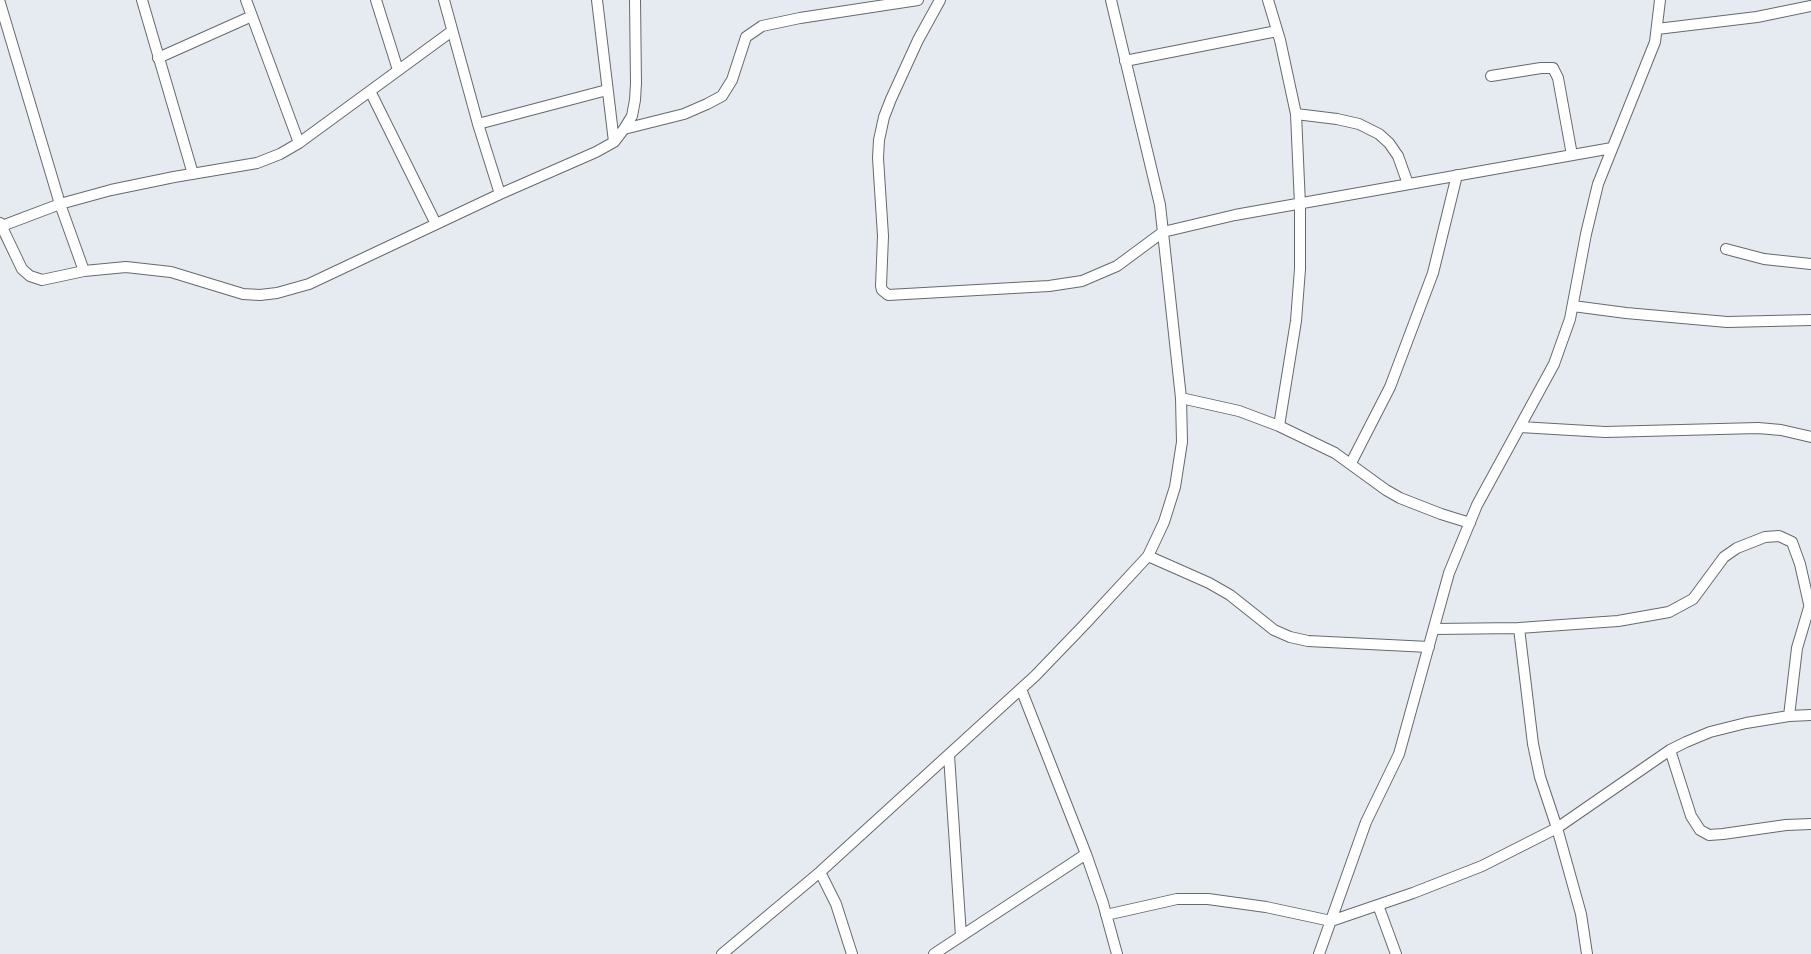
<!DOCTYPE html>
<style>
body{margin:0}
canvas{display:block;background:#e5ebf0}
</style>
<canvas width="1811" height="954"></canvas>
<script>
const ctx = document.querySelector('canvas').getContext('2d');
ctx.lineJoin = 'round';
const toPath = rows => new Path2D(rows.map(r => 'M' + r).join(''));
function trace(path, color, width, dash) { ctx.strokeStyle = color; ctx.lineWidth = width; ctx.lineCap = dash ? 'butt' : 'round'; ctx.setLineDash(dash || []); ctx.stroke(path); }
const street = toPath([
 [142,0,193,174],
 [246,0,299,143,452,31],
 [376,0,398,70],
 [444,0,478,124,500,194],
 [597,0,614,142],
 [940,0,918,40,891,99,884,117,879,140,878,158,883,236,881,286,882,290,888,295,1049,286,1082,281,1117,266,1163,232,1235,215,1612,148],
 [1268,0,1280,40,1296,114,1300,205,1300,269,1296,321,1279,426,1335,453,1386,490,1400,498,1441,514,1470,523],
 [0,3,60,204,84,271],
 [1657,29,1757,17,1811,6],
 [158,58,252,16],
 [1125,61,1277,31],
 [1491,76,1541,68,1553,68,1558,78,1572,155],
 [370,91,436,224],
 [1296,114,1337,119,1359,124,1379,134,1389,143,1398,156,1408,184],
 [478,124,607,90],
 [624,129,684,114,707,104,722,96,732,80,746,37,762,26,800,18,918,0],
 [0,223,22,269,30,276,42,280,84,271,126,267,171,272,243,294,260,295,277,293,309,284,500,194,596,152,614,142,624,129,632,116,635,100,636,83,635,0],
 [2,226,60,204,111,190,174,177,257,163,280,154,299,143],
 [1726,249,1764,259,1811,264],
 [1573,306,1626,313,1727,322,1811,320],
 [1181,398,1239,411,1279,426],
 [1520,427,1605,432,1758,428,1781,430,1811,437],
 [1351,463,1390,387,1433,273,1457,175],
 [1148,556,1209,583,1230,595,1274,630,1290,637,1308,641,1429,647],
 [1519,628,1533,744,1540,777,1557,828,1670,750,1686,742,1710,732,1746,723,1789,716,1811,715],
 [1434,629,1519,628,1618,621,1669,612,1693,599,1724,557,1737,548,1765,537,1779,536,1792,542,1800,564,1809,604],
 [1789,716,1797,648,1811,601],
 [1670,750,1691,816,1700,830,1709,835,1723,834,1786,825,1811,824],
 [949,755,961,936],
 [1086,854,1103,903,1117,954],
 [820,872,836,904,852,954],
 [1378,905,1396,954],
 [1106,915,1177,899,1208,899,1266,907,1331,921,1413,893,1482,866,1557,828,1581,914,1587,954],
 [722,954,820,872,1035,676,1086,623,1148,556,1164,522,1175,487,1182,442,1181,398,1160,205,1111,0],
 [934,954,1086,854,1021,689],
 [1319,954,1366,822,1399,754,1449,573,1477,505,1554,364,1570,319,1586,234,1598,184,1655,42,1660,0]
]);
trace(street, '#656a6e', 12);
trace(street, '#fff', 10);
</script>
